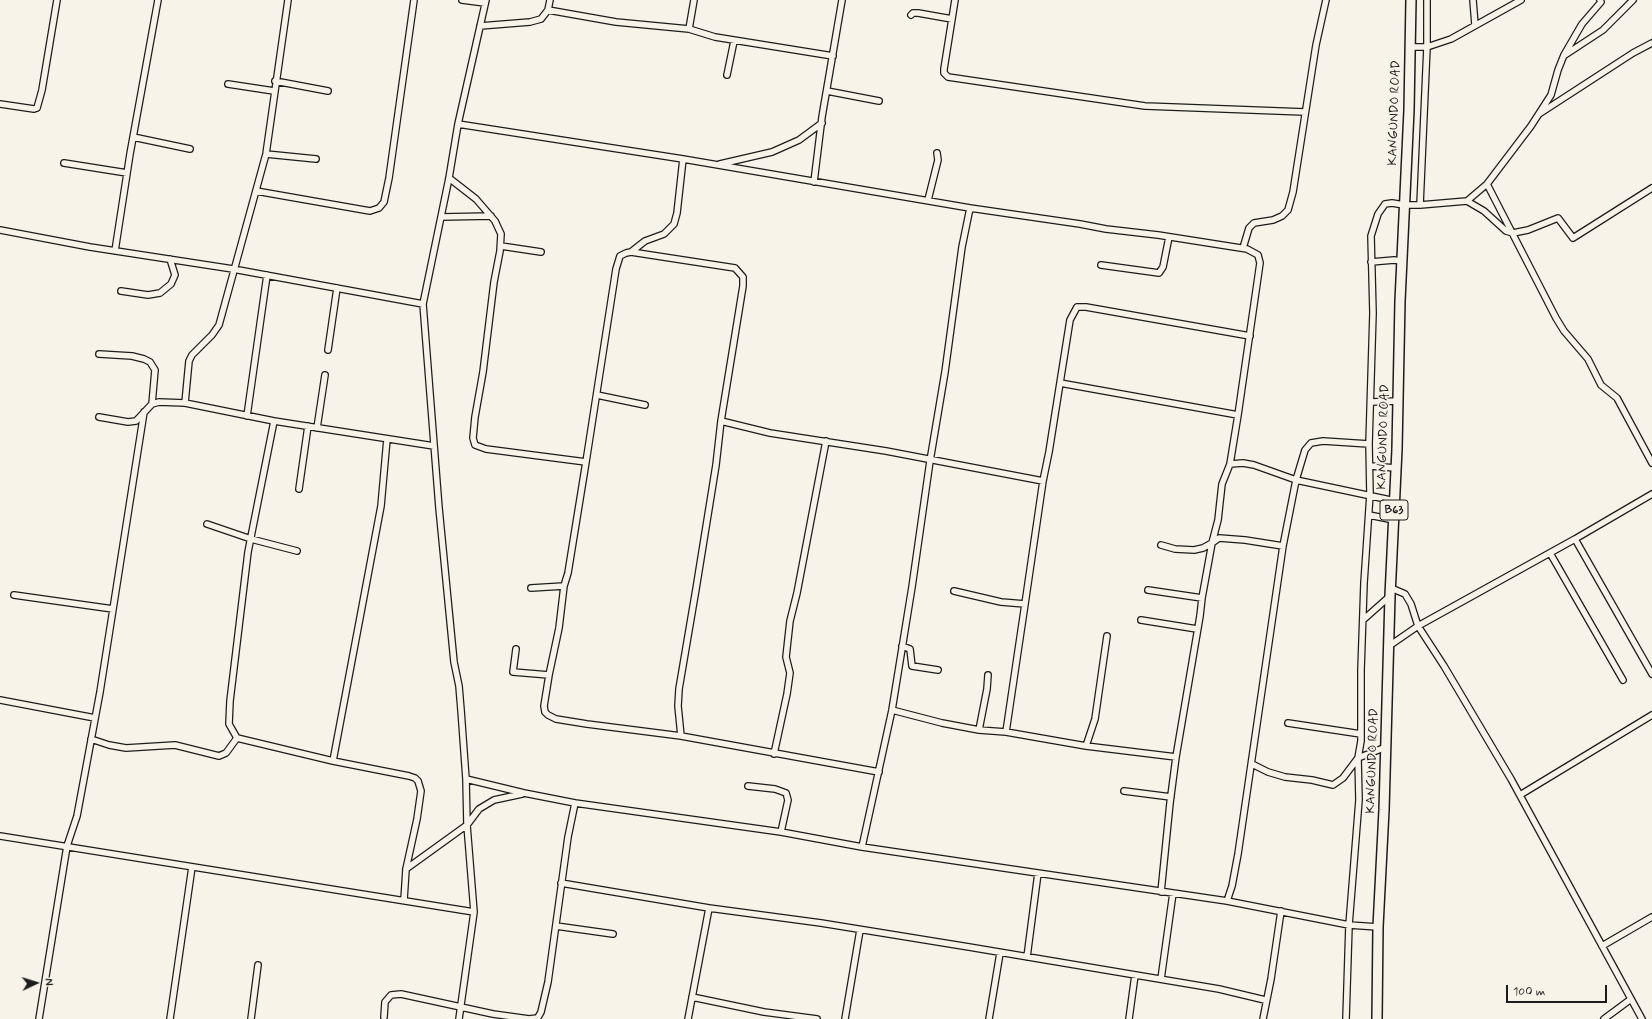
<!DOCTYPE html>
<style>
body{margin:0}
#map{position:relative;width:1652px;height:1019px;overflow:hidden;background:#f7f3e8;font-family:Mynerve,sans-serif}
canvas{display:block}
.north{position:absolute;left:16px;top:963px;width:40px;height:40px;-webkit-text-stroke:3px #f7f3e8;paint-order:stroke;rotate:86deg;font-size:11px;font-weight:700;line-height:16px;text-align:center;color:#1c1c1c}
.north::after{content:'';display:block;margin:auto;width:14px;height:18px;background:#1c1c1c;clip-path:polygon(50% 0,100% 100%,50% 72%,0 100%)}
.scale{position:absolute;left:1506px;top:985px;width:101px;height:18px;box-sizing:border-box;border:2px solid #1c1c1c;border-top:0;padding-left:5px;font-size:12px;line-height:14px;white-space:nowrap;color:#1c1c1c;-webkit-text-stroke:3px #f7f3e8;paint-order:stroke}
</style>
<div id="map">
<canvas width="1652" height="1019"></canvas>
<div class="north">N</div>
<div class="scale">100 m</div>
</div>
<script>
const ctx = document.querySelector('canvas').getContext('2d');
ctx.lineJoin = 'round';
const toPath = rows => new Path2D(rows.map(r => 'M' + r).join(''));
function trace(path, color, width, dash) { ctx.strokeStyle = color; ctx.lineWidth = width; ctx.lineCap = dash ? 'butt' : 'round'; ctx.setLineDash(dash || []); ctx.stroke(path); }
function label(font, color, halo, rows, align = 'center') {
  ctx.font = font + ' Mynerve,sans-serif'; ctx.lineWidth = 3.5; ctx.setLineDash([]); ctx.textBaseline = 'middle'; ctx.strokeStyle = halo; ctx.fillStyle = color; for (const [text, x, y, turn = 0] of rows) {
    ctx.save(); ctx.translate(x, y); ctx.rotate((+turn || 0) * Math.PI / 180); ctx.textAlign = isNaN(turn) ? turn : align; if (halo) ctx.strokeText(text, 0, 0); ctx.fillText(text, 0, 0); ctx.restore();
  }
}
const minor = toPath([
 [462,0,485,3],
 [955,0,944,69,944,73,948,77,1145,106,1305,112],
 [1427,0,1427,47,1451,39,1521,0],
 [1473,0,1475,25],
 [548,10,616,22,689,29,715,37,833,56],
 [911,15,913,13,918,13,952,19],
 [480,26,530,22,541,19,548,10,550,0],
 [689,29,694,0],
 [1410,47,1427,47,1420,205,1467,201,1484,211,1506,231,1513,233,1528,230,1558,218,1573,238,1652,188],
 [1565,55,1603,30,1633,0],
 [727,75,734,41],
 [275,81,328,91],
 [228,84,274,91],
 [827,91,879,101],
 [0,104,34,109,37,108,42,90,57,0],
 [1539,114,1633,53,1652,43],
 [458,124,683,159,970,208,962,247,945,372,930,461,912,587,892,710,862,847],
 [133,137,190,149],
 [266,154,316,159],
 [64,163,127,173],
 [720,164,772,152,799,140,822,123],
 [449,178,476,199,495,221,501,234,500,251,494,282,483,372,475,417,473,438,475,445,486,449,586,462,616,269,620,256,626,253,631,252,735,268,743,277,743,286,721,421,770,433,886,451,1043,481,1025,604],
 [814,182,822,117,842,0],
 [1487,184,1556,318,1564,331,1588,359,1601,385,1617,398,1652,463],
 [256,191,370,211,379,208,384,202,389,178,414,0],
 [928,200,938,160,937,153],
 [1467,201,1487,184,1531,126,1551,95,1558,70,1564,55,1582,24,1601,2,1600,0],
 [970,208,1080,224,1106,229,1158,235,1247,249,1258,255,1260,263,1238,415,1230,464,1222,484,1218,520,1212,543,1203,548,1194,550,1175,549,1161,545],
 [441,217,491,216],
 [0,230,90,247,233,269,423,304],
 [501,246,541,252],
 [1243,248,1249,228,1254,223,1273,220,1282,216,1288,210,1293,192,1316,45,1326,0],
 [115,251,130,154,158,0],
 [631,252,645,241,664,234,674,224,677,213,683,159],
 [1371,262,1394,260,1401,261],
 [1101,265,1159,273,1163,267,1169,237],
 [121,291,148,295,160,293,171,284,175,275,170,259],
 [328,350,337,288],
 [99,354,132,356,144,359,150,362,155,370,152,404],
 [1060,383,1238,415],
 [597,395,645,405],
 [1371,402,1398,401],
 [185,403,189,361,192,355,212,335,219,325,266,154,288,0],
 [247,416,267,275],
 [99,417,128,422,136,421,152,404,159,402,185,403,274,421,434,446],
 [274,421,248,552,230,701,229,724,237,738,333,761,409,776,415,778,418,781,421,791,417,819,406,869,404,900],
 [721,421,716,465,696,589,679,689,678,706,681,736,879,772],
 [317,428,325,375],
 [1230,464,1243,463,1254,465,1296,480,1305,450,1311,443,1323,441,1369,444],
 [1370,466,1396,468],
 [1043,481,1049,452,1070,320,1077,307,1086,307,1250,336],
 [299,489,308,426],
 [1369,515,1394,520],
 [207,524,251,539,297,551],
 [1575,539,1652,674],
 [1283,546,1296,480,1395,501],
 [1550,553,1623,680],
 [531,588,564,586,568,573,586,462],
 [1391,588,1405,594,1411,604,1418,626,1444,666,1511,779,1642,1019],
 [1148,590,1202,598,1212,543,1219,538,1245,540,1283,546,1238,854,1232,886,1227,901],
 [954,591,1001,602,1025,604,1006,732],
 [14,595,113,609],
 [1141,620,1197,629],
 [1363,620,1390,596],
 [902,646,910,649,912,666,938,670],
 [1389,646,1418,626,1575,539,1652,494],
 [516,649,513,672,549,675,559,628,564,586],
 [549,675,544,706,545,712,548,715,556,719,587,724,681,736],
 [0,700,95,718],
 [892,710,942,723,979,730,1006,732,1086,746,1176,757,1170,803,1161,892],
 [1288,723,1361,734],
 [979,730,987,689,988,675],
 [91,739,109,745,126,748,175,745,219,756,226,753,237,738],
 [1086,746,1095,719,1107,636],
 [774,754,787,694,790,673,786,657,790,621,797,593,826,441],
 [1176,757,1200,616,1202,598],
 [333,761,381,506,387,439],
 [1252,764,1268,772,1285,777,1312,780,1333,785,1343,778,1358,758,1361,741,1361,670,1364,583,1370,494,1369,444,1373,313,1371,236,1378,214,1385,204,1392,203,1404,205,1420,205],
 [466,779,524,793,575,803,781,832,862,847,1227,901,1349,925,1378,927],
 [748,786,775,789,786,793,788,800,781,832],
 [1124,791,1171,797],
 [1520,795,1652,715],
 [0,836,474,912],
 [406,869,467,825,479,809,494,800,522,794],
 [561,883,709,908,821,923,969,947,1219,989,1265,1000],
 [556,926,613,934],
 [1602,946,1652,917],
 [1027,957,1038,873],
 [1161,979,1173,893],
 [692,997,764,1012,817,1019],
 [384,1017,385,1002,391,995,401,994,493,1014,529,1019,537,1018],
 [39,1019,67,846,77,816,100,692,144,412],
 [170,1019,192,867],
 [251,1019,258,965],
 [459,1019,474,912,467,825,466,779,461,710,459,686,454,662,439,508,423,304,449,178,458,124,486,0],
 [537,1019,541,1012,548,982,568,837,575,803],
 [688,1019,709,908],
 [845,1019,860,930],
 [989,1019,1000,953],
 [1129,1019,1135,975],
 [1263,1019,1271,979,1281,911],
 [1346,1019,1349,925,1359,800,1358,758,1386,747],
 [1604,1019,1631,999]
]);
const trunk = toPath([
 [1377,1019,1378,927,1384,810,1390,596,1397,449,1400,301,1409,110,1411,0]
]);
trace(minor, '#1c1c1c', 8);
trace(trunk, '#1c1c1c', 12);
trace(minor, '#f7f3e8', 5.5);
trace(trunk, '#f7f3e8', 9);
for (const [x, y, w] of [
 [1394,510,28]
]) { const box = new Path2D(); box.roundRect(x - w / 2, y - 10, w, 20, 3); ctx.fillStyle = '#f7f3e8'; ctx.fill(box); trace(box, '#1c1c1c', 1); }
label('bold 12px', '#1c1c1c', null, [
 ["B63",1394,510]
]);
label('13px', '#1c1c1c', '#f7f3e8', [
 ["KANGUNDO ROAD",1395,113,-88],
 ["KANGUNDO ROAD",1384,437,-88],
 ["KANGUNDO ROAD",1373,761,-88]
]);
</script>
